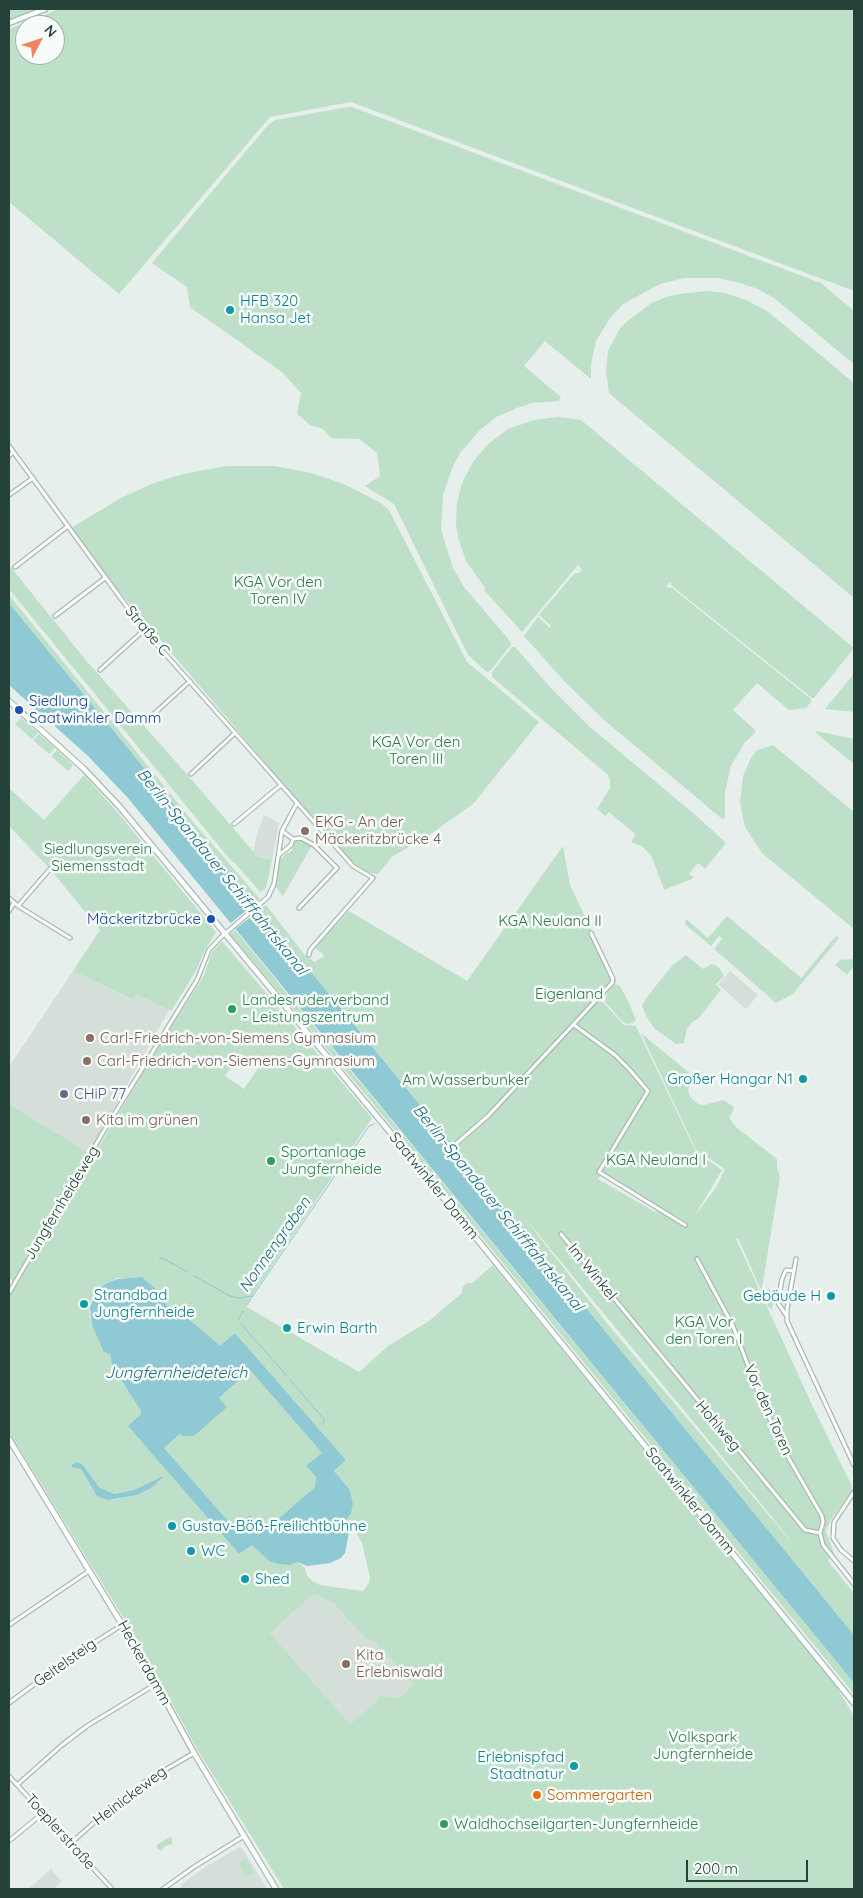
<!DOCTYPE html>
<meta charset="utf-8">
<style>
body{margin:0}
#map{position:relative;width:863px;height:1898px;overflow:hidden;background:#e6efeb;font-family:Quicksand,sans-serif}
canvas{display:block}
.frame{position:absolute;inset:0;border:10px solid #24423a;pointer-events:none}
.north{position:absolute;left:15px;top:15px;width:50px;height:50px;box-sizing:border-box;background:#f7fbf9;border:1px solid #a3b1ad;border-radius:50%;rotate:49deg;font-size:14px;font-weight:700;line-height:20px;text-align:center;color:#24423a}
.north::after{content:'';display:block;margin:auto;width:18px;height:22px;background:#f4845f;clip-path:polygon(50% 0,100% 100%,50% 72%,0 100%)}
.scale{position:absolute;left:686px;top:1860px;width:122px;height:22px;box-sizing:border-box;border:2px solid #24423a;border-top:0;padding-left:6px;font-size:15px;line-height:18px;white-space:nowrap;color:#24423a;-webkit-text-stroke:4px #f7fbf9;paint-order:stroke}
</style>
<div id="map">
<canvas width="863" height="1898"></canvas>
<div class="frame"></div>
<div class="north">N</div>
<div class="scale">200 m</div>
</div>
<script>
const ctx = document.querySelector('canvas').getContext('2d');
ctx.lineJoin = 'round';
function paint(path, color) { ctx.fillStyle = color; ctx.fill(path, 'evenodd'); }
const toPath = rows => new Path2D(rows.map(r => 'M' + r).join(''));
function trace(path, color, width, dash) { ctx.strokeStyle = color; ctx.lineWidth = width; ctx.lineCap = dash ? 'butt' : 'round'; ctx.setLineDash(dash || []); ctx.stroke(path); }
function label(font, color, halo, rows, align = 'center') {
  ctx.font = font + ' Quicksand,sans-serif'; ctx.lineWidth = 5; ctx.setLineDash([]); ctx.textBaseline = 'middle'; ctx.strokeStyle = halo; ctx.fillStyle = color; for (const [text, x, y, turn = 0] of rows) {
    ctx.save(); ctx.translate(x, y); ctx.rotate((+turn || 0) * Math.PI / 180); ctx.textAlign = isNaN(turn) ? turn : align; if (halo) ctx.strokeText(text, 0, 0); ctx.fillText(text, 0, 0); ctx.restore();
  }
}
paint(toPath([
 [264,815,279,823,272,860,257,856,253,852,257,834],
 [73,971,132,1000,136,994,169,1010,89,1153,9,1104,9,1067],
 [730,971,758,995,746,1009,718,984],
 [314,1594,333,1603,367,1640,375,1642,413,1685,399,1698,380,1695,375,1703,350,1724,270,1633],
 [240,1847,243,1849,267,1889,180,1889,182,1884,208,1865],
 [51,1869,62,1882,59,1884,54,1889,28,1889]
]), '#d4dfda');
paint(toPath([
 [9,9,36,9,9,20],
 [59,9,854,9,854,291,351,102,270,117,119,294,9,202,9,29],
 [25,25,55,25,55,55,25,55],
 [348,107,352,107,821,283,854,311,854,364,774,298,758,289,740,283,717,278,684,278,660,284,623,304,610,318,596,341,591,364,591,379,545,341,524,366,561,397,559,401,532,403,517,408,496,417,479,431,460,453,453,466,443,495,441,530,453,568,464,587,511,642,511,645,490,671,487,672,468,655,394,504,365,486,380,476,377,453,359,439,331,438,323,429,310,425,297,414,301,393,282,372,190,307,187,287,152,263,268,125,275,120],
 [706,291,725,293,746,300,767,311,854,383,854,598,609,393,606,371,608,351,619,330,625,323,650,304,666,297,679,294],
 [558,417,581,420,854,648,814,698,812,698,673,587,670,582,666,587,672,588,811,699,811,702,806,708,789,710,757,683,733,710,755,730,755,733,745,742,731,766,725,792,725,818,722,819,603,719,564,681,524,636,538,617,550,628,551,626,539,615,575,573,579,573,582,569,578,565,522,632,484,590,485,588,466,561,458,537,456,524,457,503,462,483,473,462,488,444,508,429,534,420],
 [226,466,275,466,311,473,344,484,381,503,389,510,467,662,539,722,473,804,425,838,393,856,378,874,367,872,350,860,301,805,107,577,71,528,121,498,154,483,183,474],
 [9,565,84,658,192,780,257,856,272,860,266,888,260,892,234,862,232,862,9,589],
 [9,595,194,823,260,899,255,903,9,603],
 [512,647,515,647,549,686,590,727,700,819,726,843,705,869,698,863,689,874,694,878,664,890,652,857,642,846,631,842,635,836,634,833,609,812,605,816,597,809,610,788,610,780,608,775,492,677,492,672],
 [854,674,854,712,825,709],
 [21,718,38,733,32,739,15,724],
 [816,731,854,739,854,764,816,733],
 [39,734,55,748,49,754,33,740],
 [773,745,854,812,854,929,762,853,745,827,740,803,743,776,751,758,757,750],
 [57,750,73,765,68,771,51,756],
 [84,775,119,814,216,932,204,952,196,971,171,1011,136,994,133,1000,73,971,100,930,50,869,9,826,9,788,44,820],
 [296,841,301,841,312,845,283,896,276,887,280,860,288,852,289,853,292,850,292,848],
 [563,846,570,885,616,982,600,999,624,1025,636,1026,696,1152,722,1170,694,1217,717,1186,725,1169,696,1150,641,1033,693,1076,688,1090,690,1097,698,1104,704,1105,723,1100,733,1106,734,1108,729,1118,730,1119,736,1127,777,1159,777,1167,780,1178,762,1288,775,1291,772,1310,768,1306,738,1238,736,1239,813,1407,851,1484,852,1492,831,1519,826,1531,834,1553,828,1561,854,1593,854,1635,260,909,266,905,304,954,314,962,323,957,323,954,314,947,349,911,467,981],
 [602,1174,686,1222,686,1223,658,1209,655,1211,662,1216,598,1179],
 [519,1211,763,1506,798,1550,606,1322],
 [727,916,801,978,836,936,839,938,793,994,776,1003,714,949,722,939,719,936,711,946,686,925,685,922,686,919,708,938],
 [235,930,854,1683,854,1694,370,1100,230,934],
 [222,941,372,1118,245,1306,359,1372,388,1346,429,1321,462,1293,462,1288,467,1283,472,1283,493,1265,836,1686,854,1716,854,1889,284,1889,197,1749,139,1643,9,1432,9,1298,160,1044,193,993,204,975,212,952],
 [241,1054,259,1067,244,1089,225,1076],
 [118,1278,140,1278,144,1280,158,1291,168,1307,175,1308,220,1347,235,1333,346,1460,334,1471,350,1490,353,1504,351,1513,345,1521,357,1534,362,1543,370,1578,369,1583,363,1591,320,1585,312,1581,306,1574,305,1568,298,1562,289,1565,278,1564,269,1561,252,1545,239,1554,128,1426,142,1414,141,1411,113,1367,113,1359,92,1325,89,1312,91,1300,100,1288],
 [83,1465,99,1487,114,1494,134,1490,161,1477,133,1496,113,1500,92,1488,81,1469,76,1467],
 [314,1594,333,1603,367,1640,375,1642,413,1685,399,1698,380,1695,375,1703,350,1724,270,1633],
 [686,955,703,969,712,964,717,966,723,973,723,977,716,984,721,990,698,1019,692,1022,687,1029,684,1043,676,1044,655,1029,646,1016,642,1005,650,993,672,966],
 [854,959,854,966,847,975,835,965,840,960],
 [615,984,620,986,628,1001,636,1020,633,1023,627,1024,622,1021,605,1002,607,993],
 [9,1104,89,1153,13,1281,9,1278],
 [250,1370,322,1453,315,1487,270,1526,234,1529,164,1448,180,1434,227,1407,219,1398],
 [170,1837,172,1838,172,1844,165,1846,161,1851,156,1847,158,1844],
 [246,1859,254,1872,246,1877,238,1863]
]), '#bfe0c8');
paint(toPath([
 [9,603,854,1635,854,1683,128,798,88,756,9,685],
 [142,1277,158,1291,168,1307,177,1309,220,1346,235,1333,346,1460,334,1471,350,1490,353,1504,351,1514,345,1521,350,1527,345,1553,341,1558,330,1563,307,1566,298,1562,289,1565,278,1564,269,1561,252,1545,239,1554,128,1426,141,1414,141,1411,113,1367,110,1354,104,1352,92,1325,90,1308,94,1296,105,1284,118,1279],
 [250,1370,322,1453,306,1466,316,1477,315,1487,270,1526,260,1526,250,1515,234,1528,164,1448,180,1434,182,1436,194,1436,227,1407,219,1398],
 [77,1462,83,1465,99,1487,114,1494,134,1490,161,1477,163,1477,151,1488,141,1493,133,1496,108,1500,97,1496,81,1469,72,1467,72,1465]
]), '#8ec9d4');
paint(toPath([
 [257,902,262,908,233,931,228,925]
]), '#e6efeb');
trace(toPath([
 [159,1259,162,1258,188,1272],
 [194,1276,230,1296,238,1298,253,1296],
 [246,1306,369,1126,374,1124],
 [238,1320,243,1311],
 [241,1324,287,1376],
 [290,1380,324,1419,323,1424]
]), '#8ec9d4', 1);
const minor = toPath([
 [9,446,144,630,353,866,373,878,310,950,309,955],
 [9,456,13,452],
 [9,495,33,478],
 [15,567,68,526],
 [55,616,105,578],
 [100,670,144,630],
 [145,722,190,681],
 [191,774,235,733],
 [234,824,281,785],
 [282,831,293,839],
 [293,839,301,838,314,845,337,868,299,908],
 [279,855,291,845,293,839],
 [9,898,18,906,70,938],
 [18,906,50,869],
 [9,911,14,903],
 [574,1025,615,1055,629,1069,648,1091,599,1172,685,1225],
 [457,1143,488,1116,612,983,613,979,591,933],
 [561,1234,805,1530,820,1533],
 [697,1259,733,1326,755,1384,780,1443,822,1516,823,1522,820,1533,823,1545,854,1584],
 [796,1259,787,1309,787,1321,854,1465],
 [9,1293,102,1134,197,980,209,950,220,938,268,897,274,884,282,831,297,803],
 [786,1315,778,1303,782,1279,786,1270,794,1271],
 [854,1492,834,1522,833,1538,841,1550,854,1561],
 [9,1625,89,1571],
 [9,1703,67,1660,122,1625],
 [9,1776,112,1889],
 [17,1785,62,1745,87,1726,156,1684],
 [9,1841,43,1813],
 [71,1843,106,1812,146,1781,194,1753],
 [163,1889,194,1867,244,1836]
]);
const tertiary = toPath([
 [9,1439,140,1654,194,1753,276,1889]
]);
const secondary = toPath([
 [9,23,45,9],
 [9,701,84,769,119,806,385,1126,854,1703]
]);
trace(minor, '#a8b8b2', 5.5);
trace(tertiary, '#a8b8b2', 7);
trace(secondary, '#a4bbb3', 7);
trace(minor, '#fff', 3);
trace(tertiary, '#fff', 4.5);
trace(secondary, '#fff', 4.5);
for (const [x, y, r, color] of [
 [230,310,5,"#0f9aa8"],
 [19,710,5,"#1a4fb4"],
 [305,831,5,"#8d6e63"],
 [211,919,5,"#1a4fb4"],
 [232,1009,5,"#2e9e5b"],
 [90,1038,5,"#8d6e63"],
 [87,1061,5,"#8d6e63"],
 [803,1079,5,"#0f9aa8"],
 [64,1094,5,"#5c6f8a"],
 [86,1120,5,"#8d6e63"],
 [271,1161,5,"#2e9e5b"],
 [831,1296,5,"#0f9aa8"],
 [84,1304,5,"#0f9aa8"],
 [287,1328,5,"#0f9aa8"],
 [172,1526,5,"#0f9aa8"],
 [191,1551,5,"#0f9aa8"],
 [245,1579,5,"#0f9aa8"],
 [346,1664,5,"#8d6e63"],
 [574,1766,5,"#0f9aa8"],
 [537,1795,5,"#e8710a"],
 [444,1824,5,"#2e9e5b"]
]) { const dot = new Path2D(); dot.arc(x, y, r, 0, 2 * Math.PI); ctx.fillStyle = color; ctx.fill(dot); trace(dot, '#f7fbf9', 2); }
label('15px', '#0d838f', '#f7fbf9', [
 ["HFB 320",240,301],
 ["Hansa Jet",240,318],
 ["Großer Hangar N1",793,1079,"right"],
 ["Strandbad",94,1295],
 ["Jungfernheide",94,1312],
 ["Gebäude H",821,1296,"right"],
 ["Erwin Barth",297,1328],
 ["Gustav-Böß-Freilichtbühne",182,1526],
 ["WC",201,1551],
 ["Shed",255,1579],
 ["Erlebnispfad",564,1757,"right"],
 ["Stadtnatur",564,1774,"right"]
], 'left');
label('15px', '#2d7a4b', '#f7fbf9', [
 ["KGA Vor den",278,582],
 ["Toren IV",278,599],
 ["KGA Vor den",416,742],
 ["Toren III",416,759],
 ["Siedlungsverein",98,849],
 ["Siemensstadt",98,866],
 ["KGA Neuland II",550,921],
 ["Eigenland",569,994],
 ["Am Wasserbunker",466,1080],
 ["KGA Neuland I",656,1160],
 ["KGA Vor",704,1322],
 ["den Toren I",704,1339],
 ["Volkspark",703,1737],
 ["Jungfernheide",703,1754]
]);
label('15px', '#24423a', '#f7fbf9', [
 ["Straße C",147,631,50],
 ["Saatwinkler Damm",434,1186,51],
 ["Jungfernheideweg",62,1203,-59],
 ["Im Winkel",592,1272,51],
 ["Vor den Toren",768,1410,66],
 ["Hohlweg",718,1426,50],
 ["Saatwinkler Damm",690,1501,51],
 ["Geitelsteig",65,1663,-35],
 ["Heckerdamm",144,1663,61],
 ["Heinickeweg",130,1796,-37],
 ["Toeplerstraße",60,1832,48]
]);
label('15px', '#164399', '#f7fbf9', [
 ["Siedlung",29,701],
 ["Saatwinkler Damm",29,718],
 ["Mäckeritzbrücke",201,919,"right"]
], 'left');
label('15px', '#785e54', '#f7fbf9', [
 ["EKG - An der",315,822],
 ["Mäckeritzbrücke 4",315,839],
 ["Carl-Friedrich-von-Siemens Gymnasium",100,1038],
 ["Carl-Friedrich-von-Siemens-Gymnasium",97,1061],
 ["Kita im grünen",96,1120],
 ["Kita",356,1655],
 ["Erlebniswald",356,1672]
], 'left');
label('15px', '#27864d', '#f7fbf9', [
 ["Landesruderverband",242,1000],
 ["- Leistungszentrum",242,1017],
 ["Sportanlage",281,1152],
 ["Jungfernheide",281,1169],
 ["Waldhochseilgarten-Jungfernheide",454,1824]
], 'left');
label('15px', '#4e5e75', '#f7fbf9', [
 ["CHiP 77",74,1094]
], 'left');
label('15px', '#c56008', '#f7fbf9', [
 ["Sommergarten",547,1795]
], 'left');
label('italic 16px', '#1c6f80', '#f7fbf9', [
 ["Berlin-Spandauer Schifffahrtskanal",222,872,51],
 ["Berlin-Spandauer Schifffahrtskanal",498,1208,51],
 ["Nonnengraben",275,1245,-55],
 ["Jungfernheideteich",176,1373]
]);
</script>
